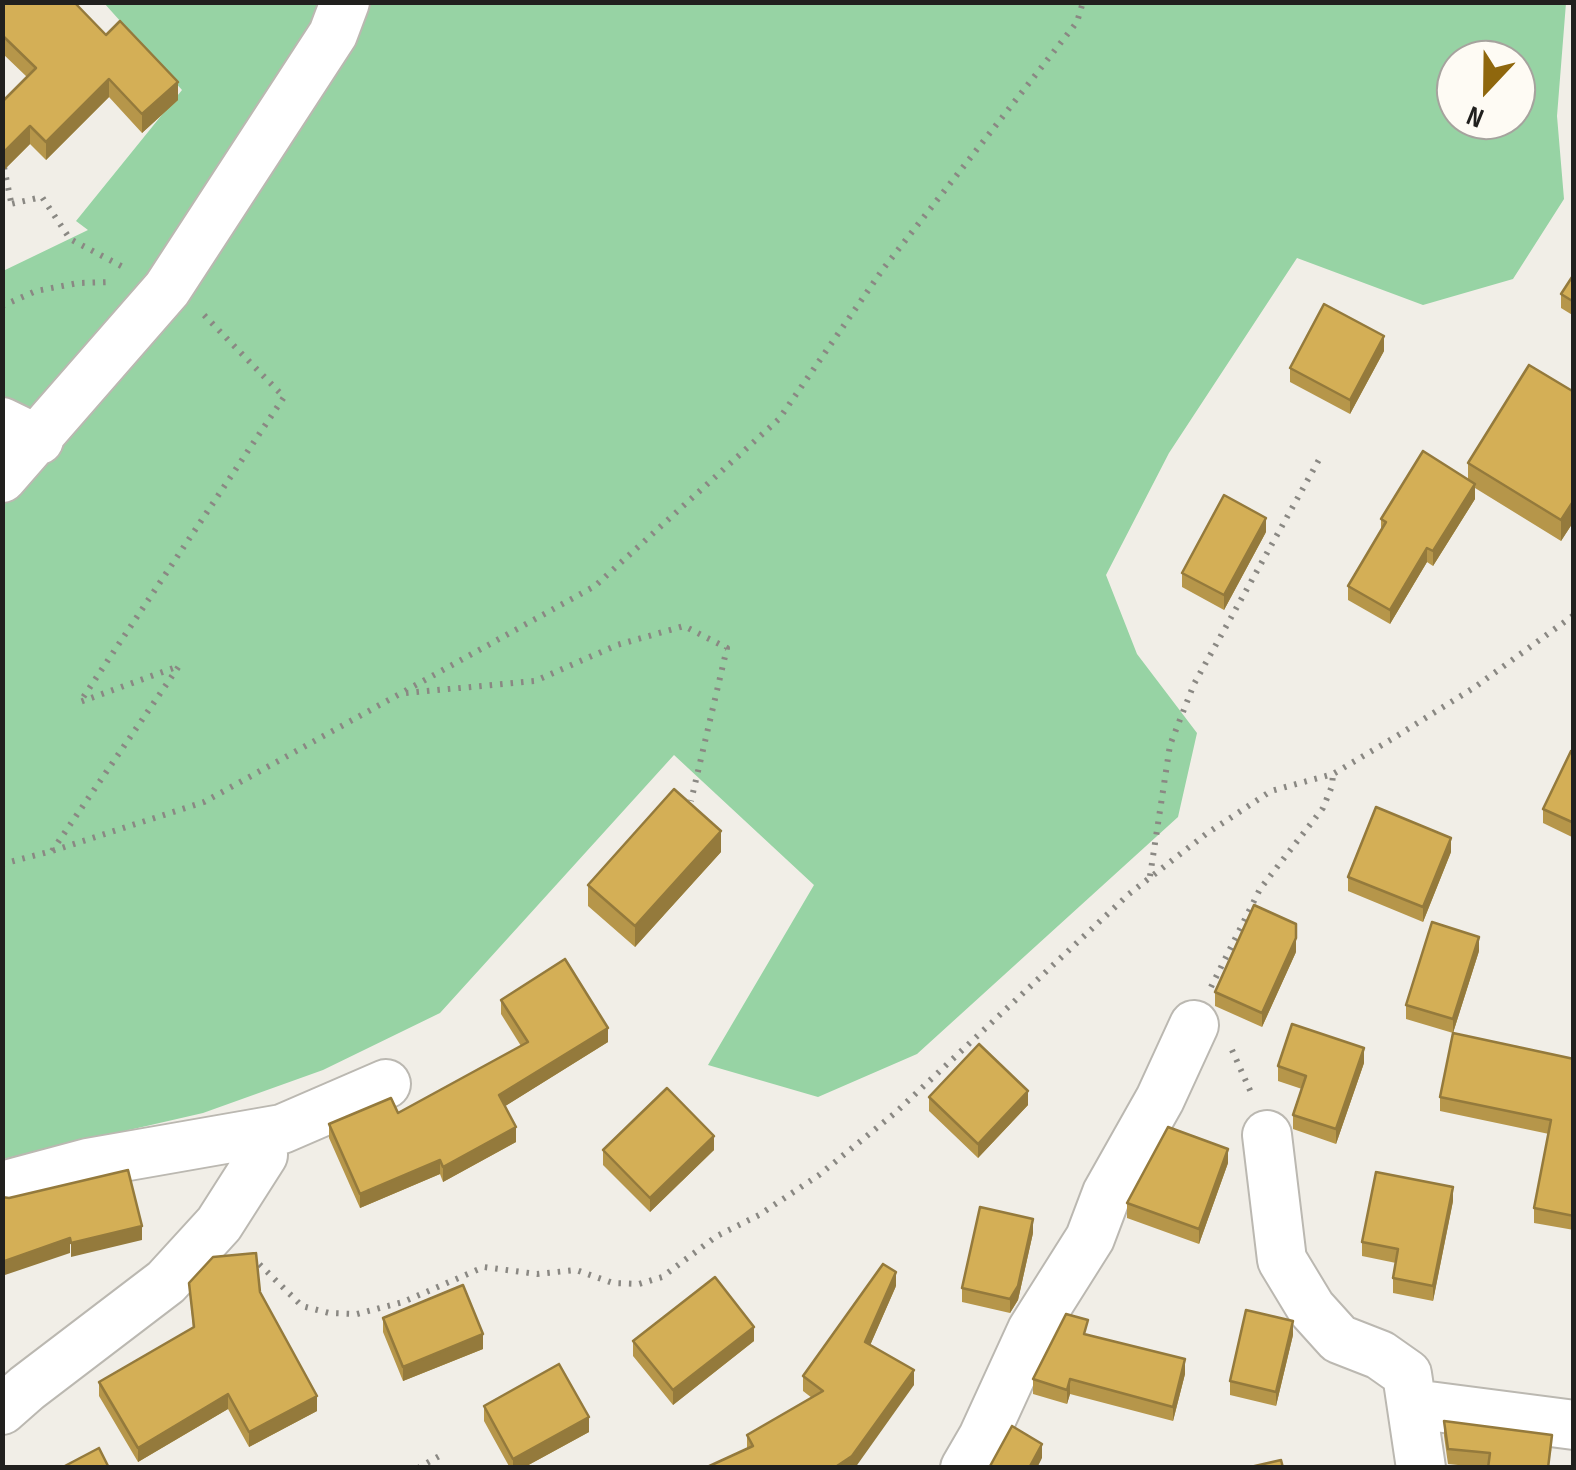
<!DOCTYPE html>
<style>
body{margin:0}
#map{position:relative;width:1576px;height:1470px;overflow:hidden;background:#f1eee7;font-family:"Sofia Sans Condensed",sans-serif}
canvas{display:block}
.frame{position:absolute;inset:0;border:5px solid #21201e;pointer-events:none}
.north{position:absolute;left:1436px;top:40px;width:100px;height:100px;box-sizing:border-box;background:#fefbf4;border:2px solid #a6a39e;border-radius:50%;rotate:202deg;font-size:28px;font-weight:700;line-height:40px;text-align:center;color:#21201e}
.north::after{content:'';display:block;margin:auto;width:35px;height:45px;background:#8f670d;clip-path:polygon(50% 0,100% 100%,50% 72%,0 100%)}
</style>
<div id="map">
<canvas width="1576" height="1470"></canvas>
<div class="frame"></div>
<div class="north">N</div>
</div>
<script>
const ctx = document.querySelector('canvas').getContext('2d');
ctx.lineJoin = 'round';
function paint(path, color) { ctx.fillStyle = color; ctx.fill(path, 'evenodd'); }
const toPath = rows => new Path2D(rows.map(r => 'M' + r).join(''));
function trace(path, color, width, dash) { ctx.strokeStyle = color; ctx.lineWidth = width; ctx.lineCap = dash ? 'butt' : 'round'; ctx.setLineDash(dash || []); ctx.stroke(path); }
paint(toPath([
 [104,3,1566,3,1557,116,1564,199,1513,279,1423,305,1297,258,1169,453,1106,575,1137,654,1197,733,1178,817,917,1054,818,1097,708,1065,814,885,674,755,440,1013,323,1070,203,1113,3,1159,3,271,88,230,76,221,182,90],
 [1456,60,1516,60,1516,120,1456,120]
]), '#97d3a4');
const minor = toPath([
 [2,422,39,440],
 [2,478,167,289,333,34,345,2],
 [1267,1135,1282,1260,1311,1308,1339,1339,1380,1355,1407,1374,1421,1468],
 [2,1186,88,1163,282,1129,386,1084],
 [1413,1404,1574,1425],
 [2,1410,27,1388,166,1282,219,1224,263,1155,262,1133],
 [965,1468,983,1437,1032,1330,1090,1238,1107,1193,1160,1099,1194,1025]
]);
trace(minor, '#bbb8b1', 52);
trace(toPath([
 [2,157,11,202],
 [2,206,42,197,70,239,125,268],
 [2,306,36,291,78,283,112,282],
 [406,693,535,681,617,645,684,626,727,648,691,801],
 [52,851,179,666,80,702,284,397,201,312],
 [2,864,52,851,204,802,595,586,779,419,883,269,1077,22,1083,2],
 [1150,876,1170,745,1194,684,1321,456],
 [1211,987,1260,889,1323,808,1332,786,1333,774],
 [1232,1050,1253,1097],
 [252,1257,302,1306,329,1313,357,1314,403,1302,484,1267,537,1274,576,1270,613,1283,639,1284,662,1277,717,1236,759,1215,819,1175,895,1113,1129,894,1206,834,1271,791,1333,774,1392,739,1475,687,1574,615],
 [418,1468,443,1454]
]), '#8a8883', 6, [2.5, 8]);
trace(minor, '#fff', 48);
paint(toPath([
 [2,2,106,35,178,100,142,133,109,97,46,160,30,144,2,172,2,102,27,77,2,53],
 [1574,274,1574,316,1561,308,1561,294],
 [1384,351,1350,414,1290,382,1290,368],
 [1574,392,1574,521,1561,541,1475,488,1475,499,1433,566,1427,562,1390,624,1348,600,1348,586,1381,532,1381,519,1468,480,1468,463],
 [1266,532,1224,610,1182,587,1182,573],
 [1574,752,1574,838,1543,823,1543,809],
 [721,852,635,947,588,906,588,885],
 [1451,852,1423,922,1348,891,1348,877],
 [1479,951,1453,1033,1574,1059,1574,1230,1534,1223,1534,1208,1549,1134,1440,1111,1440,1097,1453,1033,1406,1019,1406,1005],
 [1296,952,1262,1027,1215,1006,1215,992],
 [501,1000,608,1042,505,1106,516,1142,443,1182,440,1174,360,1208,329,1138,329,1124,398,1113,521,1046,501,1014],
 [1364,1063,1336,1144,1293,1129,1293,1115,1302,1089,1278,1081,1278,1066],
 [929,1097,1028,1105,978,1158,929,1111],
 [603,1150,714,1150,650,1212,603,1165],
 [1228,1163,1199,1244,1127,1218,1127,1203],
 [1453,1201,1433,1301,1393,1293,1393,1278,1396,1263,1362,1256,1362,1242],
 [1033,1233,1018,1300,1010,1313,962,1302,962,1288],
 [189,1283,260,1292,317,1411,249,1447,228,1409,138,1462,99,1396,99,1382,193,1328],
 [896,1286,870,1345,914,1385,747,1449,747,1435,812,1398,803,1391,803,1376],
 [383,1318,483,1349,403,1381,383,1332],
 [1088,1335,1185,1374,1173,1421,1070,1394,1067,1404,1033,1394,1033,1379],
 [1293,1335,1276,1406,1230,1395,1230,1381],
 [633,1341,754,1341,673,1405,633,1356],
 [484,1406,589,1432,523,1468,510,1468,484,1421],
 [1444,1421,1552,1450,1488,1468,1448,1464,1444,1436]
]), '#b6964a');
paint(toPath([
 [109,79,109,97,46,160,46,142],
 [178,82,178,100,142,133,142,114],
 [30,126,30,144,2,172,2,154],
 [1384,336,1384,351,1350,414,1350,400],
 [1475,484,1475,499,1433,566,1433,551],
 [1574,500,1574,521,1561,541,1561,520],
 [1266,518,1266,532,1224,610,1224,595],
 [1427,548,1427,562,1390,624,1390,610],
 [721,831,721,852,635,947,635,926],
 [1451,838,1451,852,1423,922,1423,907],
 [1479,937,1479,951,1453,1033,1453,1019],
 [1296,938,1296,952,1262,1027,1262,1013],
 [608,1028,608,1042,499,1110,499,1095],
 [1364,1048,1364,1063,1336,1144,1336,1129],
 [1028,1091,1028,1105,978,1158,978,1144],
 [516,1127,516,1142,443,1182,443,1167],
 [714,1136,714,1150,650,1212,650,1198],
 [1228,1149,1228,1163,1199,1244,1199,1229],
 [440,1160,440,1174,360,1208,360,1194],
 [1453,1187,1453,1201,1433,1301,1433,1286],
 [1033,1219,1033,1233,1018,1300,1010,1313,1010,1299],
 [142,1226,142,1240,71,1257,71,1243],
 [70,1238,70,1253,2,1276,2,1262],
 [896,1272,896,1286,865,1357,865,1342],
 [1293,1321,1293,1335,1276,1406,1276,1392],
 [754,1327,754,1341,673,1405,673,1390],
 [483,1334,483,1349,403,1381,403,1367],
 [1185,1359,1185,1374,1173,1421,1173,1407],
 [914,1370,914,1385,855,1468,834,1468],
 [1070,1379,1070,1394,1067,1404,1067,1390],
 [228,1394,228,1409,138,1462,138,1448],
 [317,1396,317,1411,249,1447,249,1432],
 [589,1417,589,1432,523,1468,513,1468,513,1459],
 [1042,1444,1042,1458,1037,1468,1029,1468]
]), '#947a3c');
const building = toPath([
 [2,2,74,2,106,35,120,21,178,82,142,114,109,79,46,142,30,126,2,154,2,102,36,68,2,35,2,2],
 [1574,274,1574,302,1561,294,1574,274],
 [1324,304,1384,336,1350,400,1290,368,1324,304],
 [1529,365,1574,392,1574,500,1561,520,1468,463,1529,365],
 [1423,451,1475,484,1433,551,1427,548,1390,610,1348,586,1386,522,1381,519,1423,451],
 [1224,495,1266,518,1224,595,1182,573,1224,495],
 [1571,751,1574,752,1574,823,1543,809,1571,751],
 [674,789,721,831,635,926,588,885,674,789],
 [1376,807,1451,838,1423,907,1348,877,1376,807],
 [1254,905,1296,924,1296,938,1262,1013,1215,992,1254,905],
 [1432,922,1479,937,1453,1019,1406,1005,1432,922],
 [565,959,608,1028,499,1095,516,1127,443,1167,440,1160,360,1194,329,1124,391,1098,398,1113,528,1042,501,1000,565,959],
 [1292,1024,1364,1048,1336,1129,1293,1115,1306,1076,1278,1066,1292,1024],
 [1453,1033,1574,1059,1574,1216,1534,1208,1551,1120,1440,1097,1453,1033],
 [979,1044,1028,1091,978,1144,929,1097,979,1044],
 [667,1088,714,1136,650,1198,603,1150,667,1088],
 [1168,1127,1228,1149,1199,1229,1127,1203,1168,1127],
 [128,1170,142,1226,71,1243,70,1238,2,1262,2,1197,9,1198,128,1170],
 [1376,1172,1453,1187,1433,1286,1393,1278,1398,1249,1362,1242,1376,1172],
 [980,1207,1033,1219,1018,1286,1010,1299,962,1288,980,1207],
 [256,1253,260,1292,317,1396,249,1432,228,1394,138,1448,99,1382,194,1327,189,1283,213,1257,256,1253],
 [883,1264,896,1272,865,1342,914,1370,852,1456,834,1468,705,1468,753,1446,747,1435,823,1391,803,1376,883,1264],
 [715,1277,754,1327,673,1390,633,1341,715,1277],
 [463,1285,483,1334,403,1367,383,1318,463,1285],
 [1246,1310,1293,1321,1276,1392,1230,1381,1246,1310],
 [1066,1314,1088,1320,1084,1334,1185,1359,1173,1407,1070,1379,1067,1390,1033,1379,1066,1314],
 [559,1364,589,1417,513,1459,484,1406,559,1364],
 [1444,1421,1552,1435,1548,1468,1488,1468,1490,1453,1448,1449,1444,1421],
 [1012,1426,1042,1444,1029,1468,989,1468,1012,1426],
 [99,1448,109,1468,61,1468,99,1448],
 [1281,1460,1283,1468,1246,1468,1281,1460]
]);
paint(building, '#d4af56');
trace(building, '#947a3c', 2.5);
</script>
